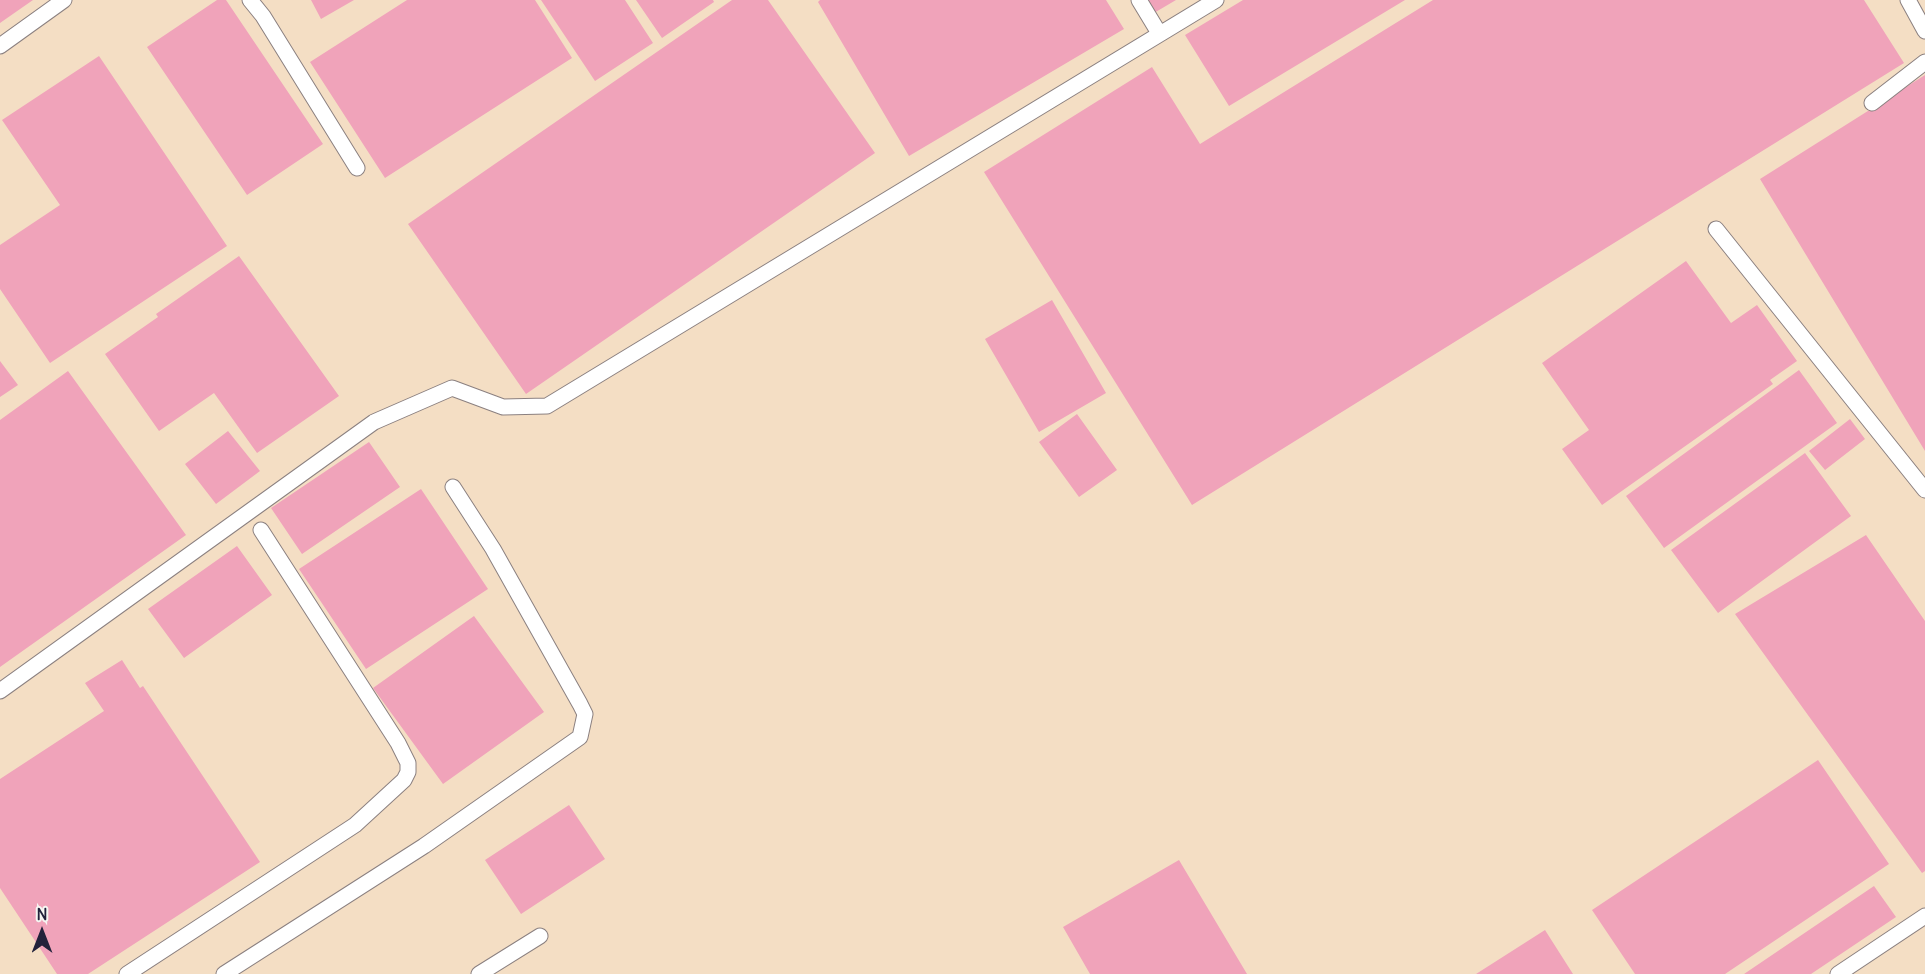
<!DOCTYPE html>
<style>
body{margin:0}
#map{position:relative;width:1925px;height:974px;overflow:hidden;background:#f4dec4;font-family:Delius,sans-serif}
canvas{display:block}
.north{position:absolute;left:12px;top:902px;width:60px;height:60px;-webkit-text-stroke:4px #f6f6f2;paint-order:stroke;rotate:0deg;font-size:16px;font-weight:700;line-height:24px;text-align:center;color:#22223b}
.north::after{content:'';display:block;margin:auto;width:21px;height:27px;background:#22223b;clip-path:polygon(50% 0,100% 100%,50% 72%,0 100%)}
</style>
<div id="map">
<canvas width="1925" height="974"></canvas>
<div class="north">N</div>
</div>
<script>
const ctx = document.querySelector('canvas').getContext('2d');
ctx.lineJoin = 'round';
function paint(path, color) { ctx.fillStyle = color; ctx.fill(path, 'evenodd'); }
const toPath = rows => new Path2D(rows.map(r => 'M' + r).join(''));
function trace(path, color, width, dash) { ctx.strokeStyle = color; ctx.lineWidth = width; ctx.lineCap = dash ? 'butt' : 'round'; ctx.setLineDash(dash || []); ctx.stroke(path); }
paint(toPath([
 [0,0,33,0,0,23],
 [217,0,226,0,323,144,247,195,147,47],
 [311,0,354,0,321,19],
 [407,0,535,0,572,58,385,178,310,62],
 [541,0,625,0,653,43,595,81],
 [636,0,713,0,714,2,662,38],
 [732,0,768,0,875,153,526,394,408,224],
 [820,0,1106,0,1124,29,909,156,818,2],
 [1146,0,1176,0,1154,13],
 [1243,0,1405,0,1229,106,1185,35],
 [1433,0,1864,0,1904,63,1192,505,984,172,1152,67,1200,144],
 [99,56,227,246,50,363,0,289,0,245,60,205,2,120],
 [1925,75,1925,451,1760,179],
 [239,256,339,396,257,453,214,393,159,431,105,354,158,317,156,314],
 [1686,261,1731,323,1757,305,1797,361,1770,380,1773,384,1602,505,1562,449,1589,430,1542,363],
 [1052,300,1106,393,1039,432,985,339],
 [0,361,18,385,0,397],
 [1799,370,1837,423,1664,548,1626,496],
 [68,371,186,535,0,667,0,420],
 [1077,414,1117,470,1079,497,1039,442],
 [1850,419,1865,439,1825,470,1809,451],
 [228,431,260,471,216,504,185,464],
 [369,442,400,487,302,554,271,508],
 [1805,453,1851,516,1718,613,1671,550],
 [421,489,488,589,366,669,299,569],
 [1866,535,1925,621,1925,871,1922,873,1735,614],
 [237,546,272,595,184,658,148,609],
 [474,616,544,712,443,784,373,688],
 [122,660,140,688,143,686,260,862,88,974,57,974,0,888,0,779,104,711,85,683],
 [1818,760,1889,864,1725,974,1635,974,1592,910],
 [569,805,605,859,521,914,485,860],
 [1179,860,1247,974,1090,974,1063,927],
 [1874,886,1896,917,1811,974,1744,974],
 [1545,930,1573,974,1476,974]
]), '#f0a3ba');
const lane = toPath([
 [250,0,263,16,357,168],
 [1139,0,1159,33],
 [1908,0,1925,31],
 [0,46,64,0],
 [1872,103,1925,62],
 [1716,229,1925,490],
 [0,691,374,422,452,388,503,407,547,406,1216,0],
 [127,974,355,825,404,780,408,772,408,763,398,743,261,530],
 [224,974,424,846,580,737,585,714,580,704,493,549,453,487],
 [479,974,540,936],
 [1838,974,1925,916]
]);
trace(lane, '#8b8080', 17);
trace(lane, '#fff', 15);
</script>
